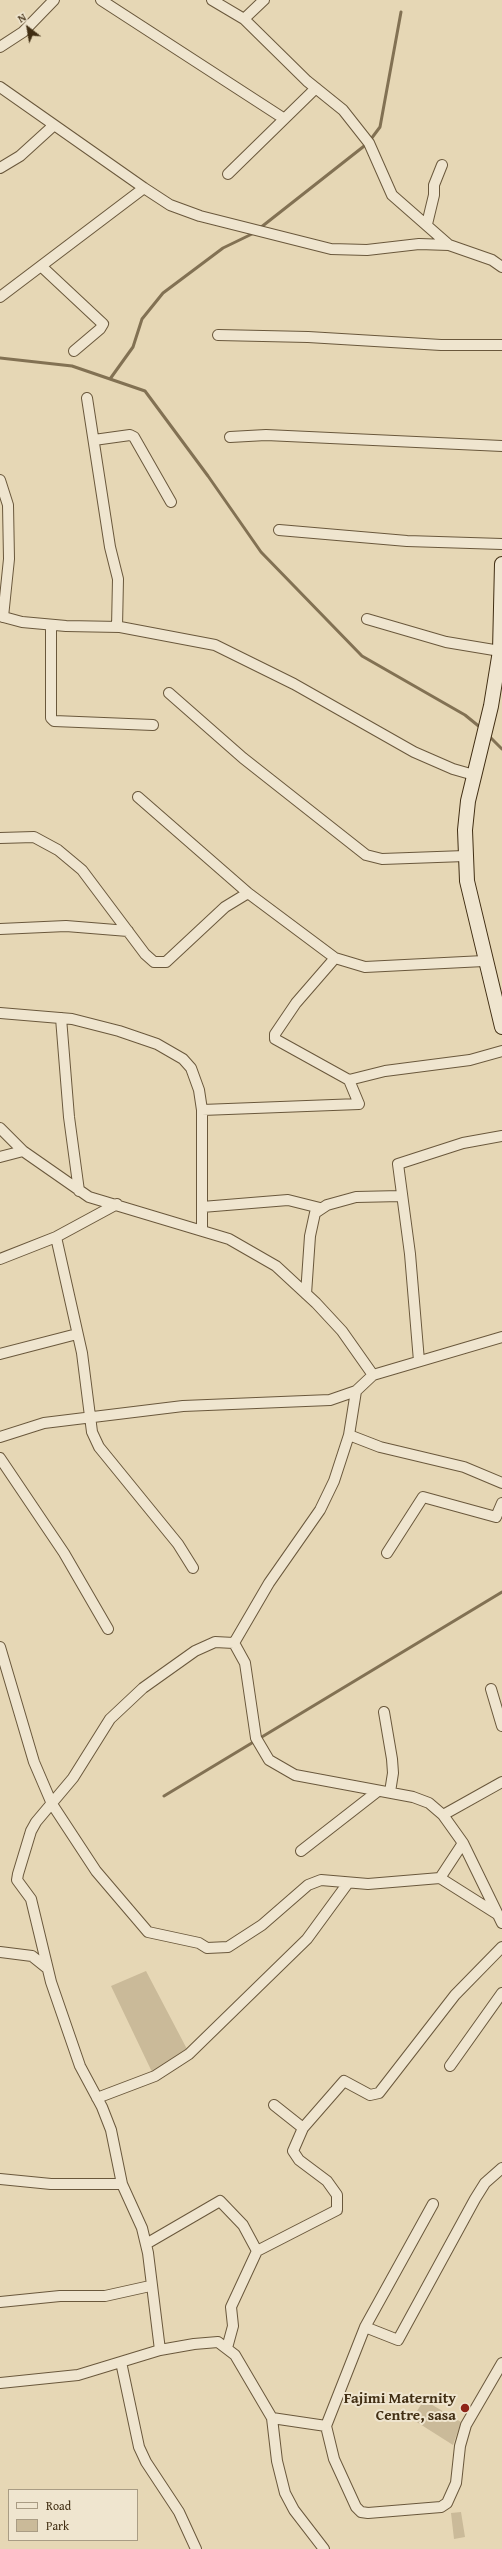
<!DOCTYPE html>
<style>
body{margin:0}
#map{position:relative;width:502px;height:2549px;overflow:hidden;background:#e6d7b5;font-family:"Gentium Book Plus",serif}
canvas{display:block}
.legend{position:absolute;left:8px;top:2489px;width:130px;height:52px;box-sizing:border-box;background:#efe5cf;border:1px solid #a99c84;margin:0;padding:5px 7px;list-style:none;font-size:12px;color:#412e13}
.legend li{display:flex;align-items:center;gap:8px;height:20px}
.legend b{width:20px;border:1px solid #a99c84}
.north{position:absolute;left:8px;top:8px;width:40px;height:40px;-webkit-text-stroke:3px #efe5cf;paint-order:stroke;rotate:329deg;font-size:11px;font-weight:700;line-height:16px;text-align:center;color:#412e13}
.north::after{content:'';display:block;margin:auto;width:14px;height:18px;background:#412e13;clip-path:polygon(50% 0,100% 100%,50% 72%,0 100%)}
</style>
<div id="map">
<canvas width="502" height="2549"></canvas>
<ul class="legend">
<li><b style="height:5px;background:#efe5cf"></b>Road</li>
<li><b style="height:11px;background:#caba99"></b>Park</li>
</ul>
<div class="north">N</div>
</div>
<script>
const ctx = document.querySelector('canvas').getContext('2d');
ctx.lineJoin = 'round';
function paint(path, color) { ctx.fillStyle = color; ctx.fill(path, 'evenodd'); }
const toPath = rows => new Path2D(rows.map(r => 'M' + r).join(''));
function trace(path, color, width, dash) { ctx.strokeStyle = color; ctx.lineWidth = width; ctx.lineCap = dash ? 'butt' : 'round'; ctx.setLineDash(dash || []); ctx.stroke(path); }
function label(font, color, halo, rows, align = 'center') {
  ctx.font = font + ' "Gentium Book Plus",serif'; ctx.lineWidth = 4; ctx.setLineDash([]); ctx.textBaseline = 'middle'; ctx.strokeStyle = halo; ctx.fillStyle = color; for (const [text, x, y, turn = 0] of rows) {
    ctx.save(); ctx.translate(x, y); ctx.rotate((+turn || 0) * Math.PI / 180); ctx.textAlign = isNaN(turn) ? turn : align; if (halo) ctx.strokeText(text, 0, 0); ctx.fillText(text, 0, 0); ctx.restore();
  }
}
paint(toPath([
 [146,1971,188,2051,152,2072,111,1986],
 [424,2400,461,2422,453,2445,412,2419],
 [461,2512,465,2537,454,2539,451,2513]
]), '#caba99');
trace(toPath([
 [260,228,368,143,380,127,401,12],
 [0,358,72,366,145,391,208,476,261,552,362,656,465,715,481,728],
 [110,379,133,347,142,319,163,293,223,248,254,233],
 [488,735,502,749],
 [164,1796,502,1592]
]), '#827153', 3);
const minor = toPath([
 [101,0,283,118],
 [212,0,244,19,307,81,343,110,369,143,392,195,449,245],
 [244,19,264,0],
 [0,47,23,32,54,0],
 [0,87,144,188,170,205,200,216,331,249,367,250,419,244,449,245,492,260,502,267],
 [0,168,20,156,53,126],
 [228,174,316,88],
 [427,224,434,195,434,185,442,165],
 [41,266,103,324,100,329,74,351],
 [0,297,144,188],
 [218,335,308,337,441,345,502,345],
 [87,398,110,547,118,579,117,627],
 [230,437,266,435,502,446],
 [94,440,130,435,134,437,171,502],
 [0,480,8,505,9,559,3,617],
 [279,530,407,541,502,544],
 [0,616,22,622,66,626,120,627,215,645,294,684,414,752,453,769,474,775],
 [367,619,446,642,500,651],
 [51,625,51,718,54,721,153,725],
 [169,693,243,758,366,855,382,859,465,856],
 [138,797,248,893,335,958,365,967,484,961],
 [0,838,34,837,58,850,82,870,145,954,154,962,166,962,225,907,248,893],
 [0,929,66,926,128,931],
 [0,1013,72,1019,119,1031,157,1044,183,1059,191,1068,199,1090,202,1110,202,1229],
 [61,1018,69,1117,79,1191],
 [349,1080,385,1071,470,1060,502,1051],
 [202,1110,359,1104,349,1080,275,1039,275,1034,296,1003,335,958],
 [0,1128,23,1151,89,1197,229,1239,276,1266,316,1303,342,1331,373,1375],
 [0,1157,23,1151],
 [202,1207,288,1200,320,1208],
 [56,1237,82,1353,92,1432,99,1447,178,1544,193,1568],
 [0,1259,56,1237,117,1204],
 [306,1294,310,1236,315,1213,327,1205,356,1197,401,1196],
 [0,1354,77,1334],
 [419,1361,410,1254,398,1164,463,1143,502,1136],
 [349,1435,380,1447,464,1467,502,1483],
 [0,1437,44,1423,183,1406,330,1400,356,1391,373,1375,502,1337],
 [0,1458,64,1553,108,1629],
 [387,1553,423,1497,496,1517,502,1503],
 [234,1643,245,1663,256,1738,269,1760,295,1775,413,1797,429,1803,443,1815,463,1843,502,1923],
 [0,1647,34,1762,52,1804,96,1871,148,1932,199,1943,207,1948,228,1947,262,1925,308,1885,321,1880,368,1884,440,1878,497,1914],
 [491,1689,502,1726],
 [384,1712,392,1759,393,1773,390,1792],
 [443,1815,502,1782],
 [301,1851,378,1791],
 [440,1878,463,1843],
 [0,1952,32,1956,47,1968],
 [450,2066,502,1993],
 [97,2098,155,2076,189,2054,307,1939,348,1883],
 [274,2105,303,2128,344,2081,370,2095,379,2093,455,1995,502,1947],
 [0,2179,51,2184,122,2184],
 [433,2204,365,2327,326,2426,334,2459,356,2507,361,2512,368,2513,441,2507,447,2503,456,2483,460,2446,466,2425,502,2363],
 [146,2244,220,2201,243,2225,257,2251,337,2210,337,2195,327,2181,299,2160,293,2151,303,2128],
 [0,2302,60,2296,105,2296,150,2286],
 [365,2327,398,2340,475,2199,485,2183,502,2168],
 [227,2348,233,2326,231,2307,257,2251],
 [160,2350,148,2253,142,2228,122,2184,111,2130,102,2107,80,2066,51,1982,31,1899,17,1880,18,1874,31,1831,36,1822,73,1778,110,1719,143,1688,195,1651,215,1642,234,1643,269,1583,320,1510,334,1481,349,1435,356,1391],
 [121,2362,139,2447,146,2462,179,2512,196,2549],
 [0,2383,78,2375,160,2350,194,2344,218,2342,235,2355,272,2418,277,2461,285,2493,294,2510,324,2549],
 [272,2418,326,2426]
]);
const secondary = toPath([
 [502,564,500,651,491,706,468,801,465,830,467,881,502,1027]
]);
trace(minor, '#6a583c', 12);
trace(secondary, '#412e13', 16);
trace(minor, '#efe5cf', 10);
trace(secondary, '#efe5cf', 14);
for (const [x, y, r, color] of [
 [465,2408,5,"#8f2418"]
]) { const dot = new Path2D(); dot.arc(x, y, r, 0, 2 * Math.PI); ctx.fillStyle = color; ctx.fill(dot); trace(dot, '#efe5cf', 1.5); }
label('bold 15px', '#412e13', '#efe5cf', [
 ["Fajimi Maternity",456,2399],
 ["Centre, sasa",456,2416]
], 'right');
</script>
